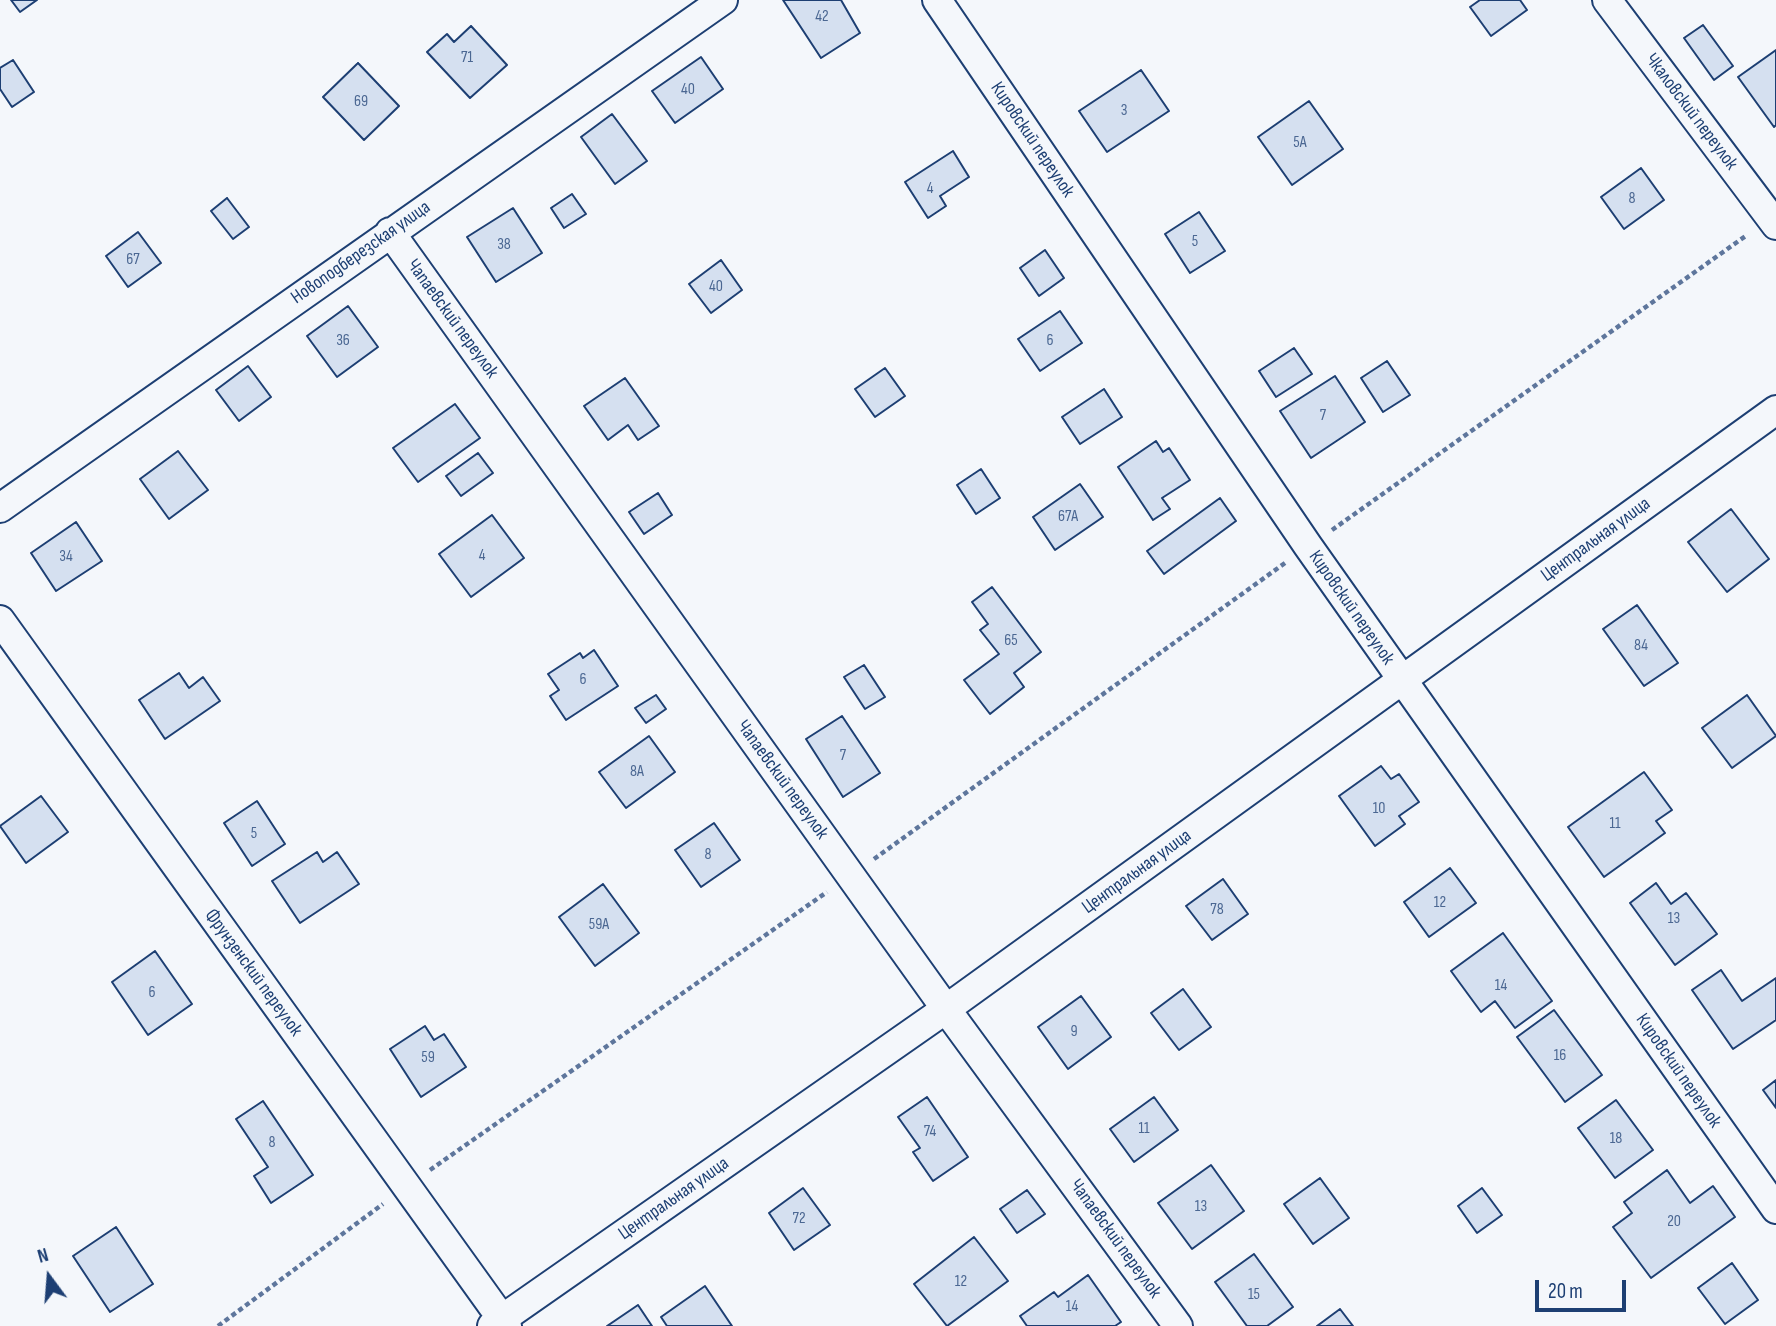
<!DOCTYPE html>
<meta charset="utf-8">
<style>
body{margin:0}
#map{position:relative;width:1776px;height:1326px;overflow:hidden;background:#f4f7fb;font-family:"Sofia Sans Condensed",sans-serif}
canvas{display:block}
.north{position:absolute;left:14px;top:1242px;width:70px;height:70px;-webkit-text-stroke:5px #f4f7fb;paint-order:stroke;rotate:344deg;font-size:19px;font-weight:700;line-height:28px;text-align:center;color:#1d3f73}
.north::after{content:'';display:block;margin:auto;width:24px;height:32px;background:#1d3f73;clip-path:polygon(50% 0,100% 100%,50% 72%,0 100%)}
.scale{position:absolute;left:1535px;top:1280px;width:91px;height:32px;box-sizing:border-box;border:4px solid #1d3f73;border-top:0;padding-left:9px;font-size:21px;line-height:24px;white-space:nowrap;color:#1d3f73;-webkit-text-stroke:5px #f4f7fb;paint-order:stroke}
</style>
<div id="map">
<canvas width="1776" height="1326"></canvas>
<div class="north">N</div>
<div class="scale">20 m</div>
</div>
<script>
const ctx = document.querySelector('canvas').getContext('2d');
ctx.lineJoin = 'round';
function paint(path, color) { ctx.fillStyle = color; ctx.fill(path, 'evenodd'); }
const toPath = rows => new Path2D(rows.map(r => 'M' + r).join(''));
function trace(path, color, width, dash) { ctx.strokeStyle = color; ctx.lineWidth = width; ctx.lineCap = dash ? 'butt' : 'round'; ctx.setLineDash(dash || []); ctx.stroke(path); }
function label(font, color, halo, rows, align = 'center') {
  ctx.font = font + ' "Sofia Sans Condensed",sans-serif'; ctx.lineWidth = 5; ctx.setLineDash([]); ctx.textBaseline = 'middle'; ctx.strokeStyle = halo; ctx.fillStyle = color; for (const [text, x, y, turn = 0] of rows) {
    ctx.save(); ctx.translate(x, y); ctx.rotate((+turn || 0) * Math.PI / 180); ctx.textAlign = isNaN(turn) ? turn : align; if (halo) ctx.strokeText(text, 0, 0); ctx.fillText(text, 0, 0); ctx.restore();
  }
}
const building = toPath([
 [11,0,37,0,20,12,11,0],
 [783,0,841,0,860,33,821,58,783,0],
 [1480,0,1520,0,1527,10,1491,36,1470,7,1480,0],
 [1703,25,1733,66,1714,80,1684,38,1703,25],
 [471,26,507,65,470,98,427,52,447,34,454,42,471,26],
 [1776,50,1776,125,1774,127,1738,77,1776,50],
 [701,57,723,89,675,123,652,91,701,57],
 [13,60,34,92,12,107,0,89,0,68,13,60],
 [358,63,399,106,364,140,323,97,358,63],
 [1141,70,1169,111,1107,152,1079,111,1141,70],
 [1309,101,1343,149,1292,185,1258,137,1309,101],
 [612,114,647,161,615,184,581,137,612,114],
 [953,151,969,177,940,196,946,206,928,218,905,182,953,151],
 [1641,168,1664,200,1624,229,1601,197,1641,168],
 [572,194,586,214,564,228,551,208,572,194],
 [227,198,249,227,233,239,211,211,227,198],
 [513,208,542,253,496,282,467,237,513,208],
 [1199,212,1225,251,1190,273,1165,234,1199,212],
 [138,232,161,263,128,287,106,256,138,232],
 [1045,250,1064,278,1039,296,1020,268,1045,250],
 [721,260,742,290,711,313,689,284,721,260],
 [348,306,378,347,337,377,307,336,348,306],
 [1060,311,1082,343,1040,371,1018,339,1060,311],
 [1294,348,1312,374,1276,397,1259,371,1294,348],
 [1387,361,1410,395,1383,412,1361,378,1387,361],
 [248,366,271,397,239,421,216,390,248,366],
 [885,368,905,396,875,417,855,389,885,368],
 [1335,376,1365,422,1311,458,1280,411,1335,376],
 [625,378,659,426,638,440,628,425,608,440,584,406,625,378],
 [1104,389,1122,417,1080,444,1062,417,1104,389],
 [455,404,480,438,418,482,393,448,455,404],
 [1156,441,1163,452,1169,448,1190,480,1162,498,1170,509,1153,520,1118,467,1156,441],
 [178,451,208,490,169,519,140,479,178,451],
 [478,453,493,473,461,496,446,476,478,453],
 [981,469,1000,498,976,514,957,485,981,469],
 [1080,484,1103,517,1055,550,1033,517,1080,484],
 [658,493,672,515,644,534,629,512,658,493],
 [1220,498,1236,521,1164,574,1147,551,1220,498],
 [1731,509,1769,559,1727,592,1688,542,1731,509],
 [492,515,524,558,471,597,439,554,492,515],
 [76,522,102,561,56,591,31,553,76,522],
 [992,587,1041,652,1014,673,1024,687,990,714,964,680,999,654,980,630,988,624,972,602,992,587],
 [1637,605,1678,663,1644,686,1603,629,1637,605],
 [594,650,618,686,566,720,550,696,559,690,548,674,580,653,583,658,594,650],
 [864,665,885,697,865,709,844,677,864,665],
 [179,673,189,688,203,677,220,701,165,739,139,700,179,673],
 [656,695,666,709,646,723,635,708,656,695],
 [1747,695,1776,736,1732,768,1702,728,1747,695],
 [842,716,880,773,843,797,806,739,842,716],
 [649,736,675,772,626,808,599,772,649,736],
 [1381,766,1391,779,1399,774,1419,802,1399,816,1405,824,1375,846,1339,796,1381,766],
 [1644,772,1672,810,1656,821,1665,833,1604,877,1568,827,1644,772],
 [41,796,68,832,26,863,0,826,41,796],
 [257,801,285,844,252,866,224,823,257,801],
 [714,823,740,860,701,887,675,850,714,823],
 [317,852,323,862,337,852,359,884,300,923,272,881,317,852],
 [1450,868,1476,903,1429,937,1404,902,1450,868],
 [1223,879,1248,914,1212,940,1186,906,1223,879],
 [1656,883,1671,904,1686,893,1717,934,1675,965,1630,903,1656,883],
 [603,884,639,933,595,966,559,917,603,884],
 [1503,933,1552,1001,1515,1028,1495,1001,1481,1012,1451,971,1503,933],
 [155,951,192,1004,148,1035,112,982,155,951],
 [1721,970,1742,1001,1776,978,1776,1020,1733,1049,1692,990,1721,970],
 [1183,989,1211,1027,1179,1050,1151,1013,1183,989],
 [1081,996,1111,1037,1068,1069,1038,1027,1081,996],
 [1554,1010,1602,1075,1565,1102,1517,1037,1554,1010],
 [425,1026,434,1040,444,1034,466,1067,421,1097,390,1049,425,1026],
 [1776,1080,1776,1108,1763,1090,1776,1080],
 [927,1097,968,1157,933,1181,913,1152,920,1148,898,1117,927,1097],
 [1154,1097,1178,1130,1134,1162,1110,1129,1154,1097],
 [1616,1100,1653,1150,1615,1178,1578,1128,1616,1100],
 [263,1101,313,1175,271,1203,254,1176,268,1167,236,1119,263,1101],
 [1211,1165,1244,1211,1192,1249,1158,1203,1211,1165],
 [1667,1170,1690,1203,1713,1186,1735,1217,1651,1278,1613,1227,1632,1213,1624,1202,1667,1170],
 [1320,1178,1349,1218,1313,1244,1284,1204,1320,1178],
 [803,1188,830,1225,794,1250,769,1213,803,1188],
 [1482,1188,1502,1215,1477,1233,1458,1206,1482,1188],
 [1027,1190,1045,1214,1017,1233,1000,1209,1027,1190],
 [116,1227,153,1284,110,1312,73,1256,116,1227],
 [974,1237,1008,1281,947,1326,914,1284,974,1237],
 [1254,1254,1293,1307,1267,1326,1247,1326,1215,1282,1254,1254],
 [1732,1263,1758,1300,1725,1324,1698,1288,1732,1263],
 [1088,1275,1121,1322,1115,1326,1027,1326,1020,1316,1054,1292,1058,1297,1088,1275],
 [705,1286,732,1326,667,1326,661,1317,705,1286],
 [638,1305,652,1326,607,1326,638,1305],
 [1340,1309,1353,1326,1317,1326,1340,1309]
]);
paint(building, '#d5e0f0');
trace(building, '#1d3f73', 2);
const minor = toPath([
 [937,0,1308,546,1776,1209],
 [1607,0,1776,225],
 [390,232,946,1009,1178,1326],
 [0,508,723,0],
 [0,620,507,1326],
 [492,1326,946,1009,1776,410]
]);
trace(minor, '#1d3f73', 32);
trace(toPath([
 [1332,530,1747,235],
 [874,859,1285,563],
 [430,1170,827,892],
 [218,1326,383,1204]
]), '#5e769c', 4.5, [5, 3.5]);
trace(minor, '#f4f7fb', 28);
label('16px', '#4b6792', null, [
 ["42",822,17],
 ["71",467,58],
 ["40",688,90],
 ["69",361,102],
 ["3",1124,111],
 ["5А",1300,143],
 ["4",930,189],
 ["8",1632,199],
 ["5",1195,242],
 ["38",504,245],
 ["67",133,260],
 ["40",716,287],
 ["36",343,341],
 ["6",1050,341],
 ["7",1323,416],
 ["67А",1068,517],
 ["4",482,556],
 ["34",66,557],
 ["65",1011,641],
 ["84",1641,646],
 ["6",583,680],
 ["7",843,756],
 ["8А",637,772],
 ["10",1379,809],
 ["11",1615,824],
 ["5",254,834],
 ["8",708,855],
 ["12",1440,903],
 ["78",1217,910],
 ["13",1674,919],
 ["59А",599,925],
 ["14",1501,986],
 ["6",152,993],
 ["9",1074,1032],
 ["16",1560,1056],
 ["59",428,1058],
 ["11",1144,1129],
 ["74",930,1132],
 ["18",1616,1139],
 ["8",272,1143],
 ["13",1201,1207],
 ["72",799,1219],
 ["20",1674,1222],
 ["12",961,1282],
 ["15",1254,1295],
 ["14",1072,1307]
]);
label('19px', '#1d3f73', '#f4f7fb', [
 ["Чкаловский переулок",1691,112,53],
 ["Кировский переулок",1032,140,56],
 ["Новоподберезская улица",361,253,-35],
 ["Чапаевский переулок",452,319,54],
 ["Центральная улица",1596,540,-36],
 ["Кировский переулок",1351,608,55],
 ["Чапаевский переулок",782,780,54],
 ["Центральная улица",1137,872,-36],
 ["Фрунзенский переулок",253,973,54],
 ["Кировский переулок",1678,1071,55],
 ["Центральная улица",674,1199,-35],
 ["Чапаевский переулок",1115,1239,54]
]);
</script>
